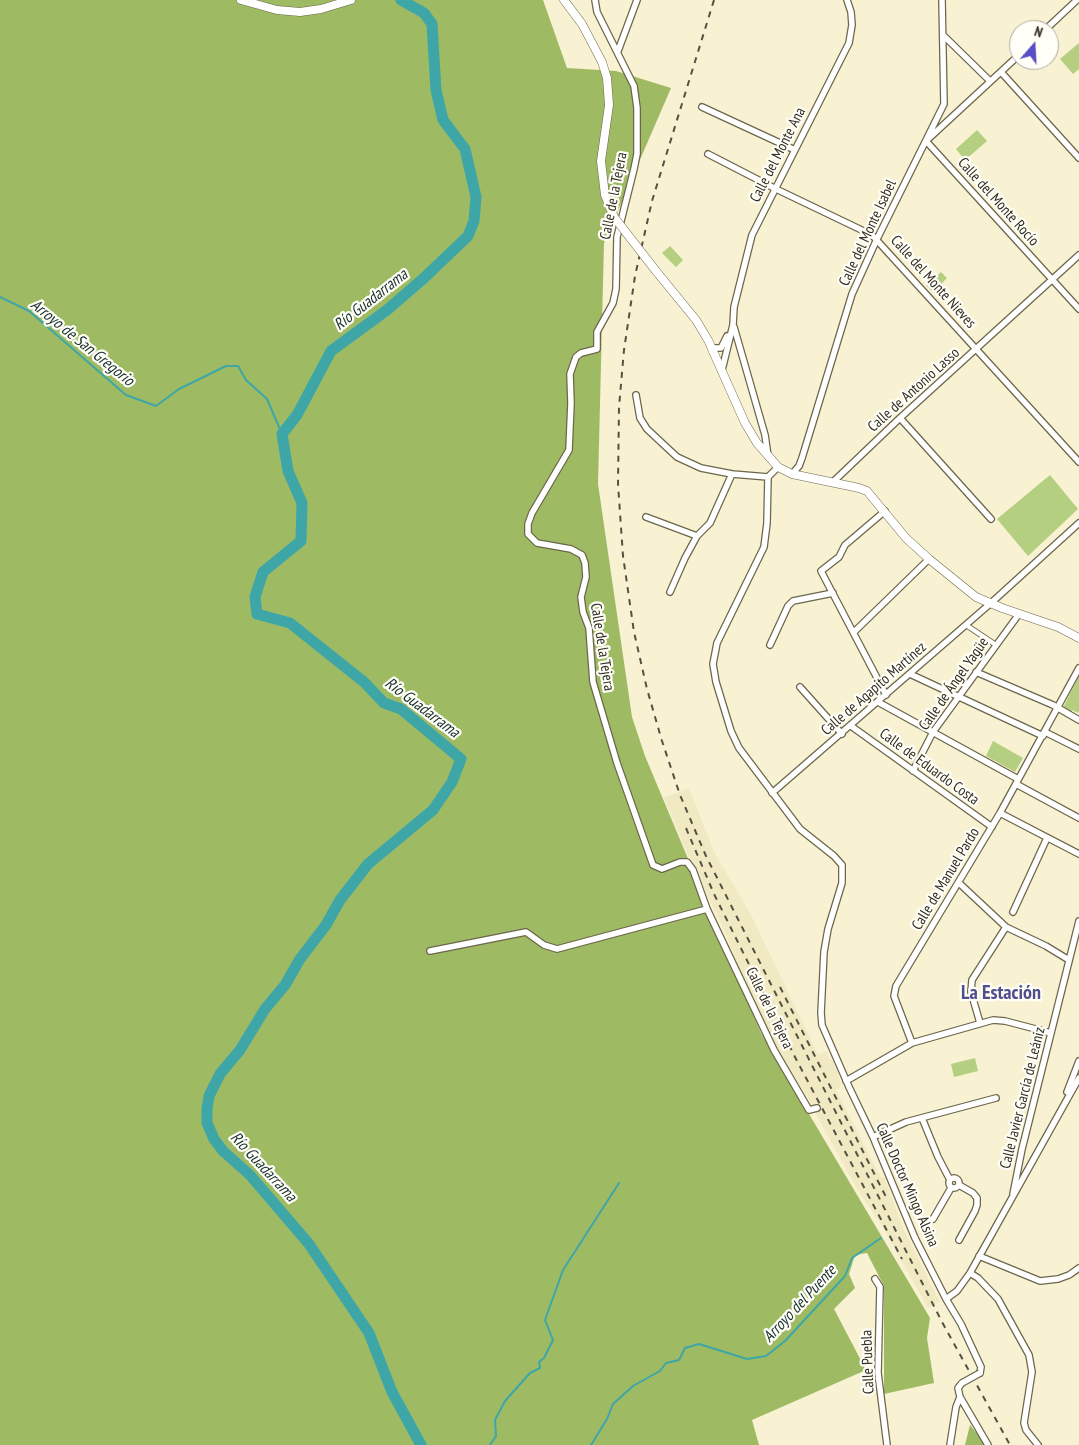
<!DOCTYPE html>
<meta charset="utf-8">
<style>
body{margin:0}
#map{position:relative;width:1079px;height:1445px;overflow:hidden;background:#f8f1d2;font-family:"PT Sans Narrow",sans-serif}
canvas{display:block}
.north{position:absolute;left:1009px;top:20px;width:50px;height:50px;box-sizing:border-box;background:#fffef7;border:1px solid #adaba2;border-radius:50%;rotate:19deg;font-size:14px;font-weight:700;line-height:20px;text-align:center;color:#312e23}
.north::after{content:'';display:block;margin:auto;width:18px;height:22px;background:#584fc6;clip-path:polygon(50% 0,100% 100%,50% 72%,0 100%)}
</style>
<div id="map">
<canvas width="1079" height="1445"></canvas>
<div class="north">N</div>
</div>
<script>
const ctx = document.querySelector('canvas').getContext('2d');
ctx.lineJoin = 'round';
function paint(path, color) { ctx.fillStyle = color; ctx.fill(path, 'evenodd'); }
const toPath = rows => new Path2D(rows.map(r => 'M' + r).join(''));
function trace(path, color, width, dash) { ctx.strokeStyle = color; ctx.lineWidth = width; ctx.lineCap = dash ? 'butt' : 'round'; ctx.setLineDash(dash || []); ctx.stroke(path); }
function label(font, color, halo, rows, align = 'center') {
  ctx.font = font + ' "PT Sans Narrow",sans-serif'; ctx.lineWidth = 4.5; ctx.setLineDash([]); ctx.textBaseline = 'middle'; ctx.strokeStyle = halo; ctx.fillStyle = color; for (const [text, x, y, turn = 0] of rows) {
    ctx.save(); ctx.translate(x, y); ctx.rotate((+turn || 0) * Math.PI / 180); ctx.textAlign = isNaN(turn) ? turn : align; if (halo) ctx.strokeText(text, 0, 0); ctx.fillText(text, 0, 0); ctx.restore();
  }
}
paint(toPath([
 [689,788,714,852,751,915,818,1055,826,1051,830,1060,831,1059,834,1064,841,1084,840,1087,836,1090,881,1178,884,1177,904,1230,940,1302,928,1308,881,1224,858,1191,816,1114,817,1108,813,1106,778,1050,749,993,725,932,691,862,664,798]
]), '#f1e9c2');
paint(toPath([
 [1079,43,1079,69,1073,74,1060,59],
 [977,130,987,141,965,160,956,149],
 [670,246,683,260,676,267,662,253],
 [941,272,947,278,933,292,926,285],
 [1050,475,1078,509,1028,556,997,519],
 [1079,675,1079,711,1078,713,1072,710,1071,714,1062,710],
 [993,741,1023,758,1015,772,986,756],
 [975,1058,978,1071,954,1077,951,1064]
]), '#b4cf80');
paint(toPath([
 [0,0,543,0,567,68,616,71,671,88,604,243,598,484,632,717,645,756,761,1033,930,1318,927,1338,934,1383,884,1394,884,1286,867,1253,855,1255,849,1274,855,1288,834,1309,866,1370,752,1420,759,1445,0,1445],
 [970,1425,986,1445,965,1445]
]), '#9ebb64');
trace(toPath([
 [0,297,29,311,126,395,156,406,179,389,226,366,238,366,246,380,267,399,282,434],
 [490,1445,496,1436,495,1420,505,1401,530,1373,540,1368,539,1362,544,1358,553,1340,545,1320,563,1270,619,1183],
 [591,1445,607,1419,613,1404,633,1386,660,1371,666,1363,679,1360,685,1348,699,1344,747,1359,766,1356,785,1341,845,1276,852,1258,881,1238]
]), '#3ea6a7', 2);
trace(toPath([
 [401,0,424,13,432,24,436,90,443,120,465,149,476,197,474,221,468,236,424,278,387,310,331,351,297,415,282,434,288,471,302,503,301,541,263,572,255,597,257,614,290,623,364,682,384,703,401,709,461,759,452,782,433,810,368,864,340,900,326,925,300,959,285,985,265,1009,240,1050,220,1074,209,1096,207,1109,207,1123,214,1139,223,1151,250,1175,309,1244,369,1333,392,1392,421,1445]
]), '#3ea6a7', 11);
const pedestrian = toPath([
 [966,625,996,645]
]);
const minor = toPath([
 [595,0,597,12,634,86,637,108,637,154,634,169,617,237,616,289,613,303,597,332,597,349,581,353,576,357,570,374,571,403,569,450,532,513,528,524,528,534,537,543,571,549,582,555,585,563,586,577,581,597,583,612,589,628,593,682,617,763,653,865,662,869,680,862,687,862,693,870,707,909,774,1050,809,1110,817,1108],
 [1045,30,1077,0],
 [943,35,990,81],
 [618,51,637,0],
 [1019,55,926,141,1079,309],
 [1001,72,1079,158],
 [702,107,795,150],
 [708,154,776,189,872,235,1079,462],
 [734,327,765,435,768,456],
 [713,348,721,348,727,336],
 [722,370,733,325,734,307,752,235,849,43,852,25,851,12,847,0],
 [636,395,640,418,647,429,677,457,701,468,732,474,768,477],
 [900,418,991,519],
 [778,467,768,477,767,523,764,547,717,643,713,664,716,682,731,731,739,748,800,829,834,856,842,865,842,883,828,929,824,952,821,1013,822,1025,849,1087,873,1137,915,1238,946,1299,961,1324,981,1367,980,1373],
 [792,474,799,466,802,458,852,294,877,239,944,104,942,0],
 [833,482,900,418,1079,255],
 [885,511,845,545,839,557,821,571,886,695],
 [646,517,697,536],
 [670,592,685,558,697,536,710,523,732,474],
 [854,632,929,559],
 [770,645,788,606,793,601,833,593],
 [976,672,1053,705,1079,720],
 [910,674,1043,736],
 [800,687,842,734],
 [878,702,1018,779],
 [851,726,992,827],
 [1045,732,1079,749],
 [913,771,933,732,1019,614],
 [1016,784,1079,818],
 [772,793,991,603,1079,523],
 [1000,813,1079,854],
 [959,883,1006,927,1046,946,1069,960],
 [1013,912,1047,838],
 [430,951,526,932,544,945,557,949,707,909],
 [980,1023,971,992,972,980,1006,927],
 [912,1043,894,996,896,986,1000,813,1079,668],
 [846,1081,912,1043,993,1020,1005,1021,1051,1033],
 [1067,1092,1079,1061],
 [922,1118,938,1157,950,1180],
 [873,1137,906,1122,996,1098],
 '949 1183a5 5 0 1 1 10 0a5 5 0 1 1-10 0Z',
 [1013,1194,1022,1149,1079,921],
 [933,1219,951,1188],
 [959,1240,975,1211,977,1205,977,1198,973,1193,959,1185],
 [979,1256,1040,1281,1058,1279,1069,1275,1079,1268],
 [970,1273,978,1278,998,1299,1029,1355,1032,1372,1024,1423,1026,1430,1038,1445],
 [875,1279,880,1287,878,1373,887,1445],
 [946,1299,957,1291,970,1273,1079,1078],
 [962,1383,958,1388,960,1397,988,1445],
 [950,1445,956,1407,960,1397]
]);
const secondary = toPath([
 [241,0,277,10,300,12,321,9,351,0],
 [564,0,582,24,602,62,607,78,609,105,601,161,605,195,614,217],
 [656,271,696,320,708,340,745,423,757,443,778,467,792,474,859,488,867,491,906,538,929,559,976,597,1002,608,1058,627,1079,638]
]);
trace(pedestrian, '#6c664b', 6);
trace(minor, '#6c664b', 8);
trace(secondary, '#6c664b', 9);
trace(pedestrian, '#fff', 4.5);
trace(minor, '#fff', 5.5);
trace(secondary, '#fff', 8);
trace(toPath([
 [714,0,652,201,635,276,624,350,619,407,618,484,623,556,634,632,647,689,662,741,680,795,706,856,942,1322,1010,1445],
 [686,828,714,894,796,1059,902,1259],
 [780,987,888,1201]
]), '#545142', 2, [6, 6]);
const minorBridge = toPath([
 [962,1383,980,1373]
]);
const secondaryBridge = toPath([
 [614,217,656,271]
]);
trace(minorBridge, '#6c664b', 8, []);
trace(secondaryBridge, '#6c664b', 9, []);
trace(minorBridge, '#fff', 5.5);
trace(secondaryBridge, '#fff', 8);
label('15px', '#312e23', '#fffef7', [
 ["Calle del Monte Ana",778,155,-63],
 ["Calle de la Tejera",614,196,-79],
 ["Calle del Monte Rocío",998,202,48],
 ["Calle del Monte Isabel",868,233,-65],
 ["Calle del Monte Nieves",933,282,48],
 ["Calle de Antonio Lasso",914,390,-42],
 ["Calle de la Tejera",602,647,81],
 ["Calle de Ángel Yagüe",954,684,-55],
 ["Calle de Agapito Martínez",874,689,-41],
 ["Calle de Eduardo Costa",929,767,36],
 ["Calle de Manuel Pardo",946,879,-59],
 ["Calle de la Tejera",769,1008,64],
 ["Calle Javier García de Leániz",1023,1098,-76],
 ["Calle Doctor Mingo Alsina",907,1185,66],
 ["Calle Puebla",868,1362,-92]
]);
label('italic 16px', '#162e2e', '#fffef7', [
 ["Río Guadarrama",371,300,-38],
 ["Arroyo de San Gregorio",82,343,39],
 ["Río Guadarrama",422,708,37],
 ["Río Guadarrama",263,1167,47],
 ["Arroyo del Puente",800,1304,-47]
]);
label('bold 20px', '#4f4f8d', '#fffef7', [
 ["La Estación",1001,993]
]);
</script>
